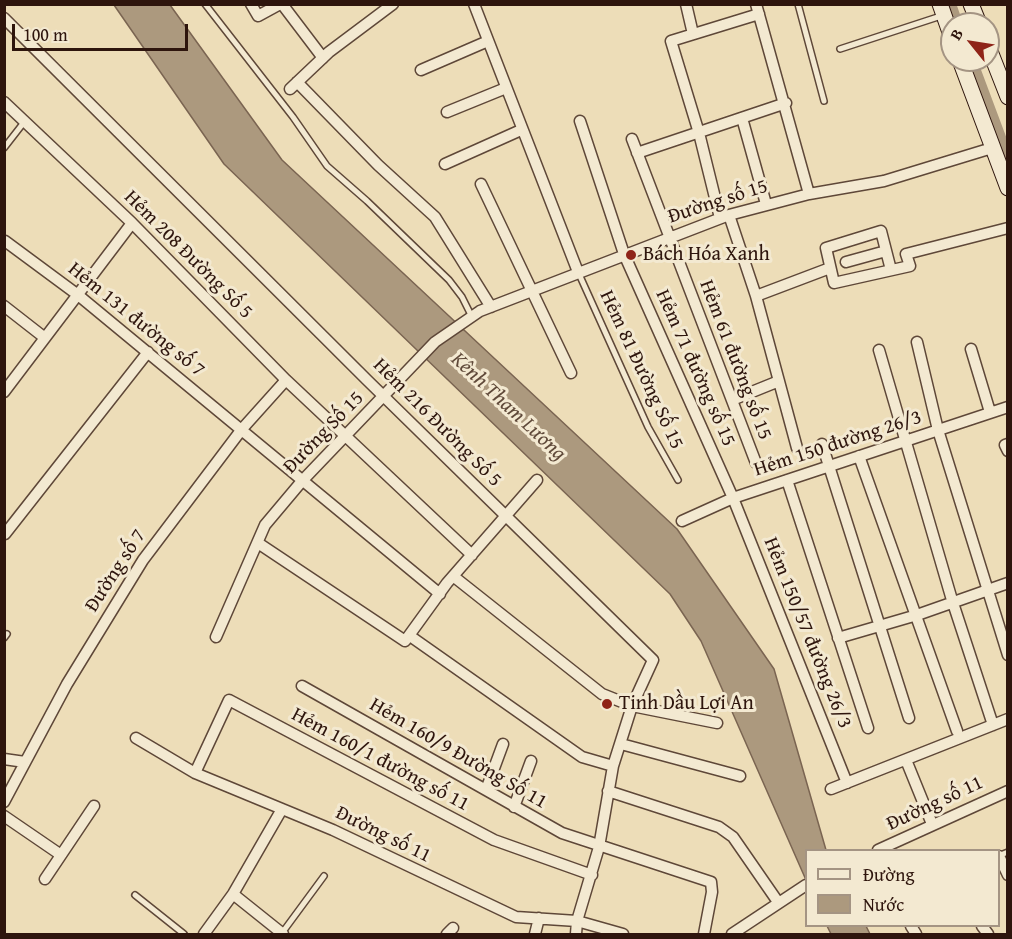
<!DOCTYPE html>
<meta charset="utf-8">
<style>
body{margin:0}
#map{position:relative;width:1012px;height:939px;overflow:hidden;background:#edddb8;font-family:"Gentium Book Plus",serif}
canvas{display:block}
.frame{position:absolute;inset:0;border:6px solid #2e150d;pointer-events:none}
.legend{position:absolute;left:805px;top:849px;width:195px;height:78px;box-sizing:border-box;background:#f3e9d1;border:2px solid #a49483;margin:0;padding:8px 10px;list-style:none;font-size:18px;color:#2e150d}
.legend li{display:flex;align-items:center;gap:12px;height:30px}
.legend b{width:30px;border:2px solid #a49483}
.north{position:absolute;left:940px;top:12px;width:60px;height:60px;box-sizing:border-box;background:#f3e9d1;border:2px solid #a49483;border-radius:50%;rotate:300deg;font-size:16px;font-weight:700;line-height:24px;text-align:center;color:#2e150d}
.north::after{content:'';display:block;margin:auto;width:21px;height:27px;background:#8f2418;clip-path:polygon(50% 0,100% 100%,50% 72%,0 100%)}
.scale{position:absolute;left:12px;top:24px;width:176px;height:27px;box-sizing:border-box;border:3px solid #2e150d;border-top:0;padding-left:8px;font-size:18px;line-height:21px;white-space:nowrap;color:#2e150d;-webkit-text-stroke:4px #f3e9d1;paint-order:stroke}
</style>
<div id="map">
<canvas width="1012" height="939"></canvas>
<div class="frame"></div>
<ul class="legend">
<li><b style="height:8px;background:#f3e9d1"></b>Đường</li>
<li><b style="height:16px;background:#ac997e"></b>Nước</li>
</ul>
<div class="north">B</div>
<div class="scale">100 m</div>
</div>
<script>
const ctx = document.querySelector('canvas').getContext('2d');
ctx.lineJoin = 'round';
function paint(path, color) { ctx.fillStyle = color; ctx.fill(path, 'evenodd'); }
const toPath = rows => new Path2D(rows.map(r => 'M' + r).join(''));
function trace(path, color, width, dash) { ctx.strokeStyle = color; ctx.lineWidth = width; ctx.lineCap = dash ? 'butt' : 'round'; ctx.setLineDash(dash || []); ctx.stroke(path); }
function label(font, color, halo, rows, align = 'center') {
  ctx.font = font + ' "Gentium Book Plus",serif'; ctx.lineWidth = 6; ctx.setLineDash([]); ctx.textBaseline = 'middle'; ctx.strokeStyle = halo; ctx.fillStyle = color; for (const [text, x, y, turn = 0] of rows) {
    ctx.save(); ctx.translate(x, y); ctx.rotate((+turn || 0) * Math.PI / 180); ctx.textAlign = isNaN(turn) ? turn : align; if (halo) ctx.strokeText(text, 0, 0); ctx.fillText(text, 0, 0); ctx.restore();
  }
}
const water = toPath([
 [114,5,170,5,282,160,677,529,774,669,826,850,806,850,806,880,701,641,670,594,224,164,114,5],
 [827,926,866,926,870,934,831,934,827,926]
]);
paint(water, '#ac997e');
trace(water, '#7a6451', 1.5);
trace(toPath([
 [950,4,957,24],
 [971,60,1008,159]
]), '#ac997e', 12);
const lane = toPath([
 [205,4,293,117,327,166,367,201,449,280,462,297,472,317],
 [798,4,824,101],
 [840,49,941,16],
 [4,148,25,121],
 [579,274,648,427,678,480],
 [4,638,7,634],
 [998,856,1008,852],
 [135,895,184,934],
 [282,933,324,876]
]);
const street = toPath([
 [251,4,258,16,280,4],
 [282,4,323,58],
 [474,4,578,272],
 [686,4,693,34],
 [756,4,809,194],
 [4,18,367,380,653,660,632,706,613,766,599,847,577,921,576,934],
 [421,70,488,41],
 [297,82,378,165,435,217,491,307],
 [290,89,329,52,393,4],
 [4,102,132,223,286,380,472,555],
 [447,112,506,88],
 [742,118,766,204],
 [580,121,624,254,733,498,847,783],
 [632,139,756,463],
 [637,153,786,103],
 [445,164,521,130],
 [481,184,571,373],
 [729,215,756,296,797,448],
 [720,218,699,133,671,41,759,14],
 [5,241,78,295,440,594],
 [846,262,886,251],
 [891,270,881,231,826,248,834,283,910,266,906,254,1008,228],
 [756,296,830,268],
 [4,306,45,338],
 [917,342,938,430,1008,655],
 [971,349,990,412],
 [879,350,952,600,993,725],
 [4,392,132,223],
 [732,400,779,381],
 [822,444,909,718],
 [1008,444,1005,445,1008,451],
 [859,456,957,731],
 [787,480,868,728],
 [682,521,733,498,1008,407],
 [5,534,148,352],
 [258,543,405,641,447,583,537,480],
 [453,576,602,694,632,706,717,723],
 [410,636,582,757,613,766],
 [216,637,265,525,302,481,435,342,480,311,729,215,809,194,884,181,992,148],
 [838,638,917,615,1008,583],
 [302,686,562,833,711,882,712,892,704,934],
 [136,738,195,773,333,830,516,917,577,921,623,934],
 [621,744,740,776],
 [4,759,25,762],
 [906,760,932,824],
 [195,773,229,700,494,840,592,875],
 [831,789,1008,719],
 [486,790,503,744],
 [608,791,719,827,733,837,778,902],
 [4,802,67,684,143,560,242,429,286,380],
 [514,807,531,761],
 [4,816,61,855],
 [878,850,1008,791],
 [999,856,1008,875],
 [45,879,94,806],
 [233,894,283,934],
 [911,926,916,934],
 [982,926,988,934],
 [204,934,233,894,282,809],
 [447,934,453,928],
 [535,934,539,918],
 [732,934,806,885]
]);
const secondary = toPath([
 [940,4,952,38],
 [971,4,979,24],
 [988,46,1008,97],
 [960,60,1008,188]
]);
trace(lane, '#5e4738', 8);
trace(street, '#5e4738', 13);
trace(secondary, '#2e150d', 17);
trace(lane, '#f3e9d1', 5);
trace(street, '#f3e9d1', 10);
trace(secondary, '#f3e9d1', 15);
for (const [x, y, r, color] of [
 [631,255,6,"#8f2418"],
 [607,704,6,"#8f2418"]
]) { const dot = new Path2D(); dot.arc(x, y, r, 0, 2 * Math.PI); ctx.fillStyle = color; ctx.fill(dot); trace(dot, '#f3e9d1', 2); }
label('20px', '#2e150d', '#f3e9d1', [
 ["Đường số 15",718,202,-18],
 ["Hẻm 208 Đường Số 5",188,255,45],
 ["Hẻm 131 đường số 7",136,320,39],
 ["Hẻm 61 đường số 15",735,360,69],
 ["Hẻm 71 đường số 15",695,368,66],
 ["Hẻm 81 Đường Số 15",641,370,65],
 ["Hẻm 216 Đường Số 5",437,423,45],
 ["Đường Số 15",324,433,-46],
 ["Hẻm 150 đường 26/3",838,444,-18],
 ["Đường số 7",116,571,-57],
 ["Hẻm 150/57 đường 26/3",807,633,68],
 ["Hẻm 160/9 Đường Số 11",458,754,30],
 ["Hẻm 160/1 đường số 11",380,760,28],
 ["Đường số 11",935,804,-25],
 ["Đường số 11",383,835,26]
]);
label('20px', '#2e150d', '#f3e9d1', [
 ["Bách Hóa Xanh",643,255],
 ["Tinh Dầu Lợi An",619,704]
], 'left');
label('italic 21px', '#604a3a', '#f3e9d1', [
 ["Kênh Tham Lương",508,407,43]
]);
</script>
